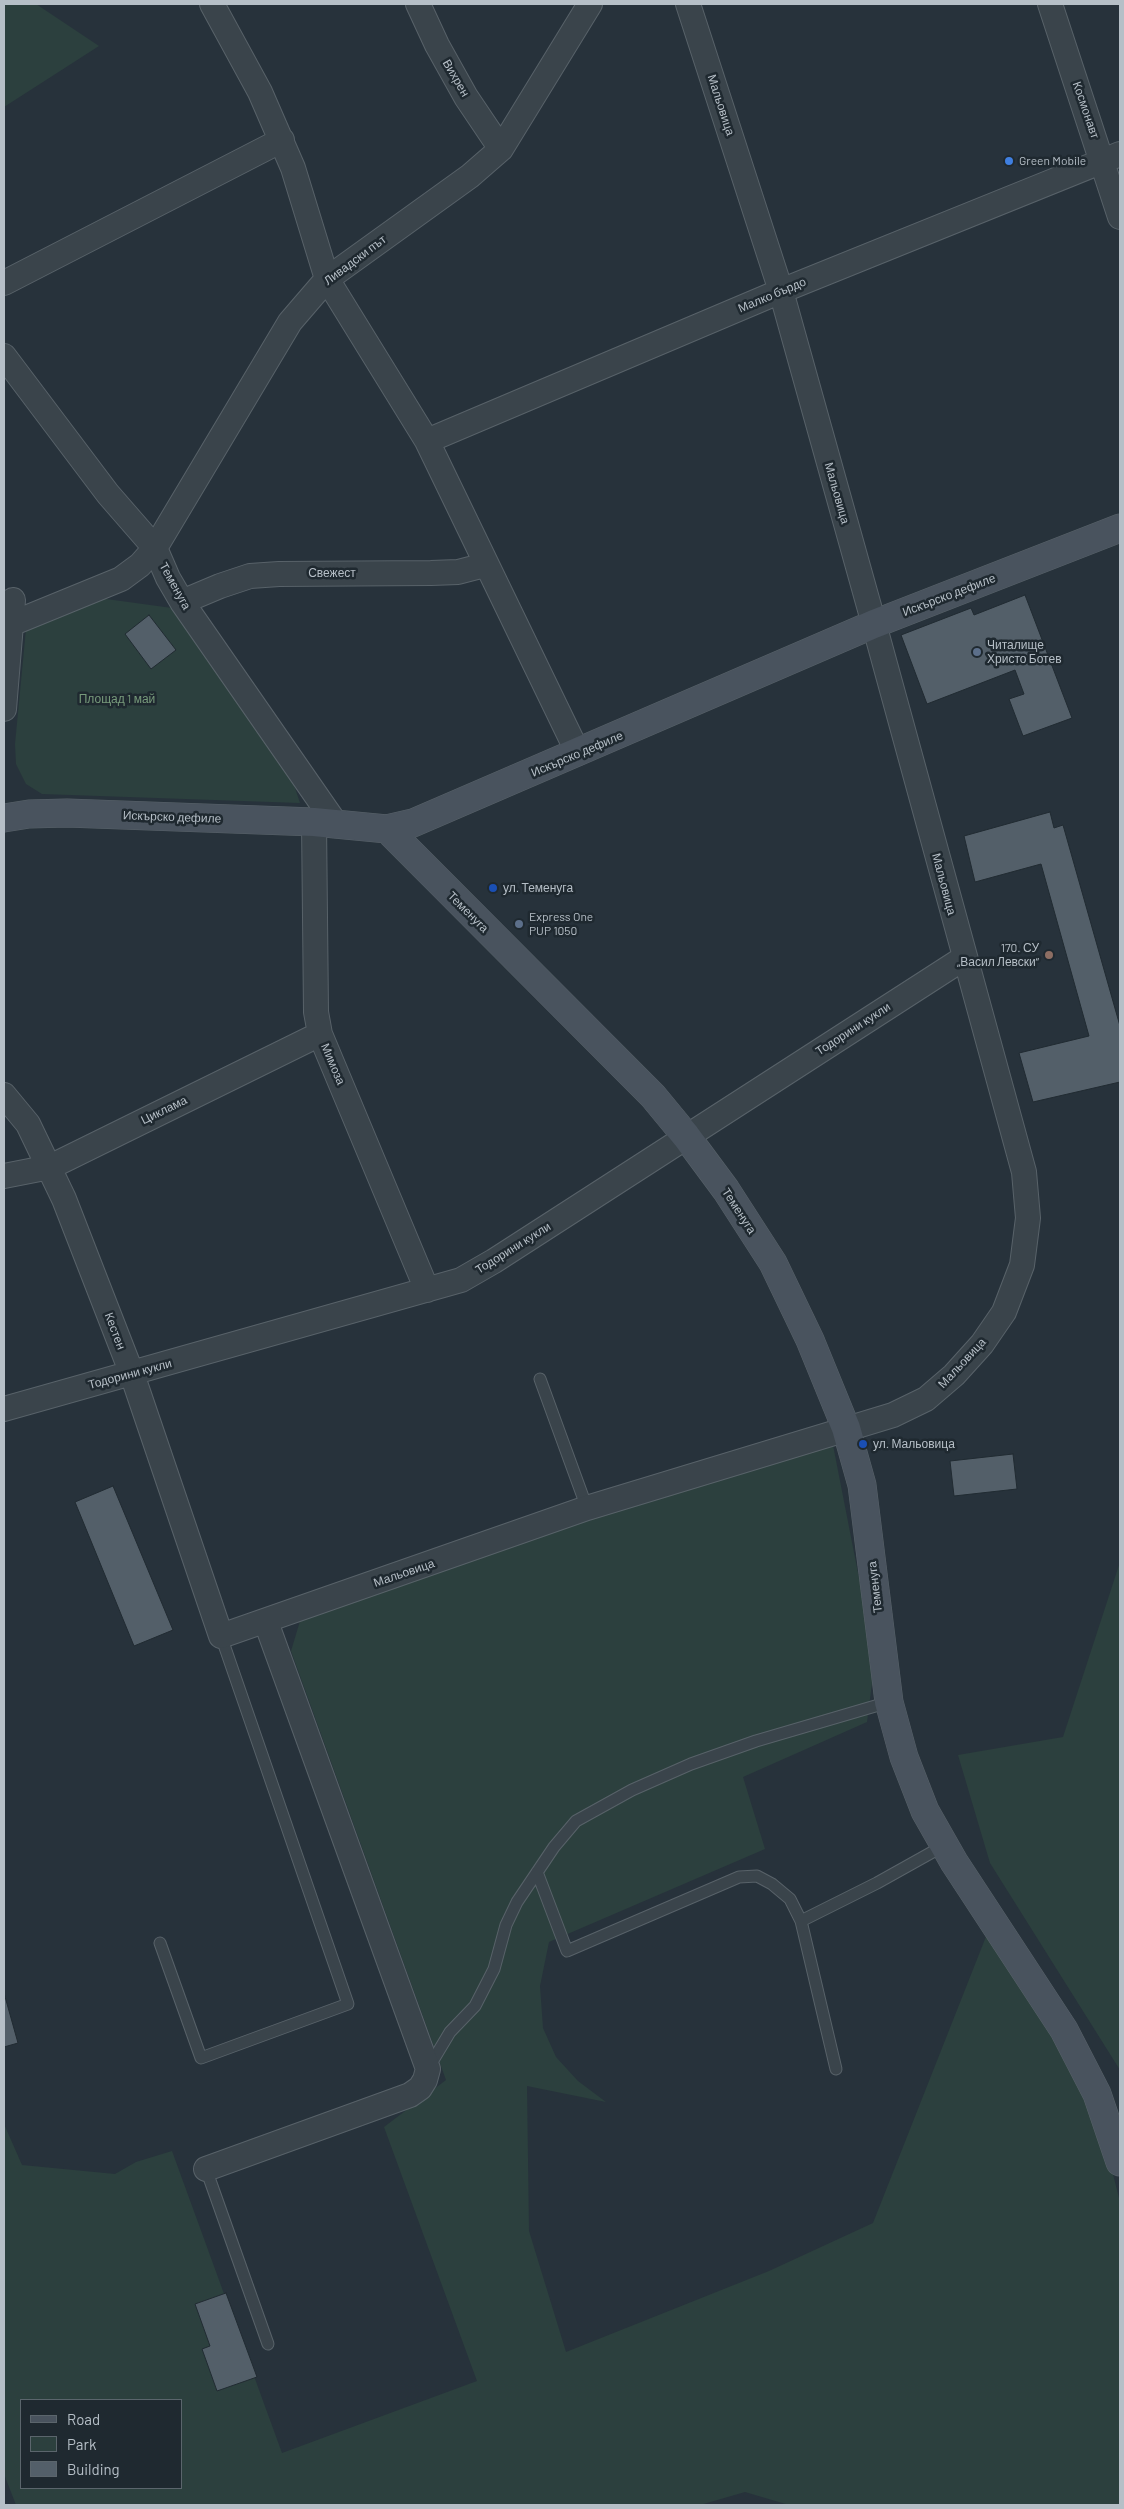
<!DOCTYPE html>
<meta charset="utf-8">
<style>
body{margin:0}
#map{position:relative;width:1124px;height:2509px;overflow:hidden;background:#27323b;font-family:Barlow,sans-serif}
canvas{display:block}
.frame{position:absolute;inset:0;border:5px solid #b6bfc7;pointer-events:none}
.legend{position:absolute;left:20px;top:2399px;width:162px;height:90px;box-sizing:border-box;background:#1f2930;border:1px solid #5b656c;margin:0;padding:6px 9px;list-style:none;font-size:15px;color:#b6bfc7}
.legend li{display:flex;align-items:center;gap:10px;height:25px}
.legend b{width:25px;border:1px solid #5b656c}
</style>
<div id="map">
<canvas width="1124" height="2509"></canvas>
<div class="frame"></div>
<ul class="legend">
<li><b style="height:6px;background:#49535e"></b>Road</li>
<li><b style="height:14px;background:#2c403e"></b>Park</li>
<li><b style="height:14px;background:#535f69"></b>Building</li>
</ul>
</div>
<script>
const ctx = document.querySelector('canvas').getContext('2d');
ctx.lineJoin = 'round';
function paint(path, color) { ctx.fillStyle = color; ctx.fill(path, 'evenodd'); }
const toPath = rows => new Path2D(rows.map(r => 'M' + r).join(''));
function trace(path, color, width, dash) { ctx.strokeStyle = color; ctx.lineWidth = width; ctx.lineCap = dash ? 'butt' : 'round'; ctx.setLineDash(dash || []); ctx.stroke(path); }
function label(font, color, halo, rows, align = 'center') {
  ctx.font = font + ' Barlow,sans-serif'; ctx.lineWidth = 5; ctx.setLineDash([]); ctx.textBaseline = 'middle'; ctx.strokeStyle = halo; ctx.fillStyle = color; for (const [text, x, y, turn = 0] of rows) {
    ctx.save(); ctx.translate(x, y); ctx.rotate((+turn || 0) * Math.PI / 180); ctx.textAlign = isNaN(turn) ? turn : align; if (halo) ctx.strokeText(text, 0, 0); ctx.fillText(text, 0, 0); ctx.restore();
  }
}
paint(toPath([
 [4,4,36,4,99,46,4,107],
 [99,598,172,608,291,776,300,803,42,794,26,784,16,764,15,744,26,629],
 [832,1440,875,1660,867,1722,743,1777,765,1849,549,1942,540,1986,543,2028,556,2057,578,2081,606,2102,527,2086,529,2231,566,2352,769,2271,873,2223,989,1929,1096,2107,1120,2202,1120,2505,789,2505,745,2492,700,2505,16,2505,4,2474,4,2124,22,2165,115,2174,136,2162,172,2151,282,2453,477,2381,384,2127,446,2080,291,1651,303,1611],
 [21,2400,181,2400,181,2488,21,2488],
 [1120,1562,1120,2070,990,1863,958,1755,1063,1737]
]), '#2c403e');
const building = toPath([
 [1025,595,1072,718,1023,736,1009,699,1024,694,1015,670,927,704,901,635,971,608,974,615,1025,595],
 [149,615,176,650,151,669,125,634,149,615],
 [1050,812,1054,828,1063,825,1120,1026,1120,1082,1033,1102,1019,1053,1089,1036,1041,864,975,882,964,836,1050,812],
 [1013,1454,1017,1489,954,1496,950,1461,1013,1454],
 [113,1486,173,1630,134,1646,75,1502,113,1486],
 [4,1993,18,2043,4,2047,4,1993],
 [226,2293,257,2377,217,2391,202,2349,210,2346,195,2304,226,2293]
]);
paint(building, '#535f69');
trace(building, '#212b32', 1);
const lane = toPath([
 [540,1379,587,1508],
 [537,1872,567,1951,739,1877,757,1876,772,1884,790,1899,801,1921,877,1883,945,1845],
 [801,1921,836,2069],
 [160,1943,201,2058,348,2004,221,1636],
 [429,2067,450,2032,475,2006,494,1969,506,1925,517,1902,554,1847,576,1821,632,1790,691,1764,756,1741,889,1702],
 [206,2169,268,2344]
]);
const street = toPath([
 [212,4,260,92,293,168,327,279,427,441,578,753],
 [418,4,437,45,466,97,501,149],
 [1050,4,1120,217],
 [4,283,282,140],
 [4,356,108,494,155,548,168,578,182,602,336,824],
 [427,441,781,291,1120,154],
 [182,602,220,586,250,576,279,574,431,573,458,572,485,565],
 [11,624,121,579,140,565,155,548,290,322,327,279,470,176,501,149,590,4],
 [4,709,13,600],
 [314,822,316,1012,320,1034,427,1290],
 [4,1095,28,1124,64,1199,132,1374,221,1636,587,1508,893,1415,926,1399,954,1375,982,1344,1004,1312,1022,1265,1028,1218,1024,1172,874,624,781,291,688,4],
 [4,1176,50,1167,320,1034],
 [4,1409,461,1280,494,1261,964,958],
 [206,2169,410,2095,420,2088,425,2080,428,2069,266,1622]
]);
const secondary = toPath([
 [4,818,29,814,67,813,314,822,387,829,413,823,874,624,1120,528],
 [387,829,653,1096,686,1136,726,1190,773,1263,810,1340,846,1428,862,1485,889,1702,904,1757,925,1811,954,1862,1064,2030,1097,2094,1120,2162]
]);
trace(lane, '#586269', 13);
trace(street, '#586269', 26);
trace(secondary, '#586269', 29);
trace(lane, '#3a444b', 11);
trace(street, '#3a444b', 24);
trace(secondary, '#49535e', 28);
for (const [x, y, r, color] of [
 [1009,161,5,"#3f7fe0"],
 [977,652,5,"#5c6f8a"],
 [493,888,5,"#1a4fb4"],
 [519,924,5,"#5c6f8a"],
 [1049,955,5,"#8d6e63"],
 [863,1444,5,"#1a4fb4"]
]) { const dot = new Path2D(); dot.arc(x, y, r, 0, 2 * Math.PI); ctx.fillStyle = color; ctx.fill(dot); trace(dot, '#1f2930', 2); }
label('12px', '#b6bfc7', '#1f2930', [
 ["Вихрен",456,78,60],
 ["Мальовица",721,105,72],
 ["Космонавт",1086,110,71],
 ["Ливадски път",355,260,-37],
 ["Малко бърдо",772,295,-23],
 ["Мальовица",837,493,74],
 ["Свежест",332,573],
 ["Теменуга",175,586,61],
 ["Искърско дефиле",949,595,-21],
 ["Искърско дефиле",577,754,-23],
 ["Искърско дефиле",172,817,2],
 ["Мальовица",944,884,75],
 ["Теменуга",468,912,45],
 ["Тодорини кукли",853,1029,-33],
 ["Мимоза",333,1064,67],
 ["Циклама",164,1110,-26],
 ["Теменуга",739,1211,57],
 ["Тодорини кукли",513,1248,-32],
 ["Кестен",115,1331,69],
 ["Мальовица",962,1363,-47],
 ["Тодорини кукли",130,1374,-15],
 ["Мальовица",404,1573,-19],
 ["Теменуга",875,1587,-97]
]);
label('12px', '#b6bfc7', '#1f2930', [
 ["Green Mobile",1019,161],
 ["Читалище",987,645],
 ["Христо Ботев",987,659],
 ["ул. Теменуга",503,888],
 ["Express One",529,917],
 ["PUP 1050",529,931],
 ["170. СУ",1039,948,"right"],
 ["„Васил Левски“",1039,962,"right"],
 ["ул. Мальовица",873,1444]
], 'left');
label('12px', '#779a7b', '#1f2930', [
 ["Площад 1 май",117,699]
]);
</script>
